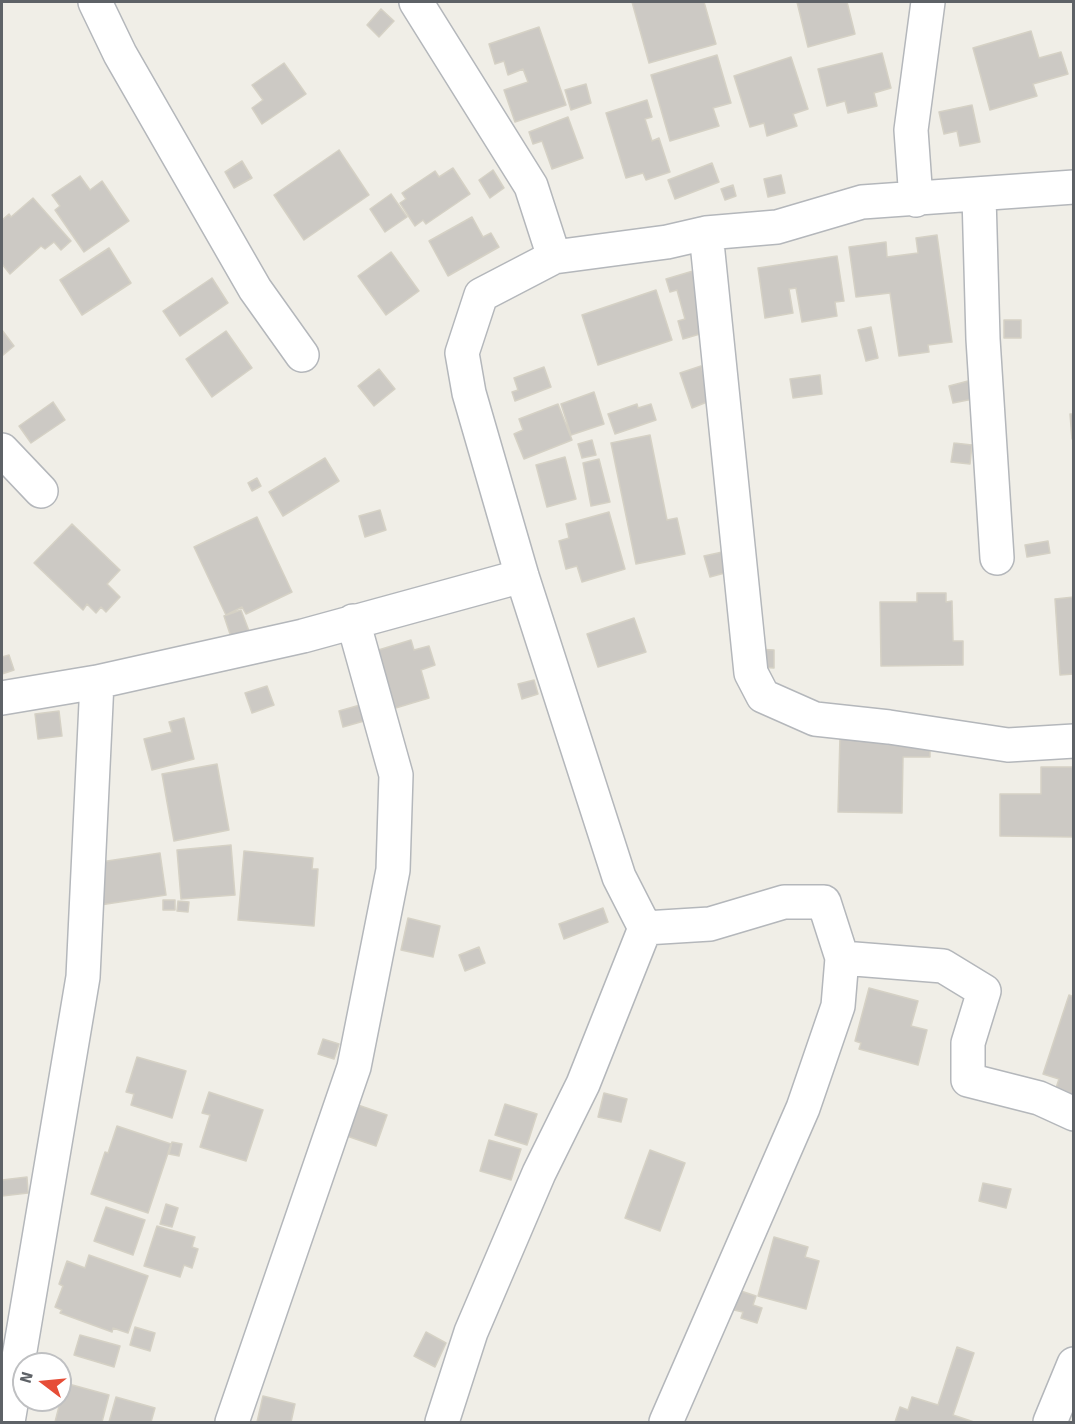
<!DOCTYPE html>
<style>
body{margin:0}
#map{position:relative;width:1075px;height:1424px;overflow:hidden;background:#f0eee7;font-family:Signika,sans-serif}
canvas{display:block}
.frame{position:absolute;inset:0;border:3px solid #5e6267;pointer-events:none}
.north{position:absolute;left:12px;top:1352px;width:60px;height:60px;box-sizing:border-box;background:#fff;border:2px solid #bfc0c2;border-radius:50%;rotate:286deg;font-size:16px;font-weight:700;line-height:24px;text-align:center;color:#5e6267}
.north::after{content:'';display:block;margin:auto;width:21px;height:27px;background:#e64d37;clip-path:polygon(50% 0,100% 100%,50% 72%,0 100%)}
</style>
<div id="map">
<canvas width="1075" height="1424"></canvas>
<div class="frame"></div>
<div class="north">N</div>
</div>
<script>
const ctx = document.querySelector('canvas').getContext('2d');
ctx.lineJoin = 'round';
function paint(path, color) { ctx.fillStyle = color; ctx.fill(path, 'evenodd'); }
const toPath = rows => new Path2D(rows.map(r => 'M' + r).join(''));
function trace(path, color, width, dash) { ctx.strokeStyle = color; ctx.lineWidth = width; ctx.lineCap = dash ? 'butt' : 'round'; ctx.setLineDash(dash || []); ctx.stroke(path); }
const building = toPath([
 [632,2,704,2,716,44,649,63,632,2],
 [797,2,847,2,855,34,808,47,797,2],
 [381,9,394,21,379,37,367,25,381,9],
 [539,27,566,105,515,122,504,90,528,82,523,69,508,75,504,61,495,64,489,44,539,27],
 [1031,31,1039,58,1061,52,1068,74,1033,84,1037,96,990,110,973,48,1031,31],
 [882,53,891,88,874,93,877,106,848,113,845,101,827,106,818,69,882,53],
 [717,55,731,103,713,108,719,126,670,141,651,75,717,55],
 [791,57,808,109,793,114,797,126,767,136,764,123,750,127,734,76,791,57],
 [284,63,306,94,262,124,252,108,263,100,252,85,284,63],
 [586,84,591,103,571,110,565,90,586,84],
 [647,100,652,117,645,119,652,141,659,138,670,172,646,180,643,173,626,178,606,113,647,100],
 [972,105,980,142,960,146,957,131,944,134,939,112,972,105],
 [568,117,583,158,552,169,542,141,533,144,529,132,568,117],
 [339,150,369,195,304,240,274,195,339,150],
 [242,161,252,178,234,188,225,172,242,161],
 [712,163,719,182,675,199,668,180,712,163],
 [453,168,470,194,426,224,423,220,415,226,400,203,406,199,402,193,435,171,439,177,453,168],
 [493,170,504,188,490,198,479,180,493,170],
 [781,175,785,193,768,197,764,179,781,175],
 [80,176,90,190,102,181,129,221,84,252,55,210,60,206,52,195,80,176],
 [733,185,736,196,725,200,721,189,733,185],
 [391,194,407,217,385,232,370,209,391,194],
 [33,198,71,241,61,250,54,242,45,249,41,246,10,274,2,264,2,220,9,214,11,217,33,198],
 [472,217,483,237,491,233,499,247,448,276,429,241,472,217],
 [937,235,952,342,928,345,929,352,899,356,890,293,856,297,849,247,886,242,887,257,918,253,916,238,937,235],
 [109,248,131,283,82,315,60,280,109,248],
 [391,252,419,291,386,315,358,276,391,252],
 [837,256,844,301,835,302,837,316,802,322,796,288,789,289,793,313,765,318,758,268,837,256],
 [693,271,710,331,683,339,678,321,685,319,677,290,670,292,666,279,693,271],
 [212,278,228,303,180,336,163,311,212,278],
 [656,290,672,340,598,365,582,315,656,290],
 [1004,320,1021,320,1021,338,1004,338,1004,320],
 [871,327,878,358,866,361,858,330,871,327],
 [2,330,14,346,2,356,2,330],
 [226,331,252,368,212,397,186,359,226,331],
 [701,366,712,400,692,408,680,373,701,366],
 [544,367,551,387,515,401,512,392,518,390,514,378,544,367],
 [379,369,395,389,374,406,358,386,379,369],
 [820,375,822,394,793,398,790,379,820,375],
 [968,381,973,399,953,403,949,386,968,381],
 [594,392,604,424,571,435,561,404,594,392],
 [53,402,65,420,31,443,19,426,53,402],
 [558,404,572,440,524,459,514,434,523,430,519,419,558,404],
 [637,404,638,408,651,404,656,420,615,434,608,414,637,404],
 [1070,414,1074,414,1074,439,1072,439,1070,414],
 [650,435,667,520,677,518,685,554,636,564,611,443,650,435],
 [592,440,596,455,582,458,578,444,592,440],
 [954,443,972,445,970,464,951,462,954,443],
 [565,457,576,499,547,507,536,465,565,457],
 [325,458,339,481,283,516,269,492,325,458],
 [599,459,610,502,591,506,583,463,599,459],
 [257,478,261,486,252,491,248,483,257,478],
 [380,510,386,530,365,537,359,516,380,510],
 [609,512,625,569,582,582,577,566,566,569,559,541,569,538,566,524,609,512],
 [257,517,292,592,246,614,242,607,226,615,194,547,257,517],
 [72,524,120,570,107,584,120,597,106,612,101,607,96,613,87,604,83,610,34,563,72,524],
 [1048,541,1050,553,1027,557,1025,545,1048,541],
 [727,551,732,571,710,577,704,556,727,551],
 [917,593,946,593,946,602,952,601,953,641,963,641,963,665,881,666,880,602,917,602,917,593],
 [1074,597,1074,674,1060,675,1055,599,1074,597],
 [241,610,249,631,231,637,224,616,241,610],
 [634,618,646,652,598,667,587,634,634,618],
 [411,640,414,650,429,646,435,665,421,670,429,698,389,710,372,652,411,640],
 [756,649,774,650,774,668,756,667,756,649],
 [9,655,14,670,2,674,2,657,9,655],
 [534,680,538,694,522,699,518,684,534,680],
 [267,686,274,705,252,713,245,693,267,686],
 [360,705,364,721,343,727,339,711,360,705],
 [59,711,62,736,38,739,35,714,59,711],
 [184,718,194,759,152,770,144,739,172,732,169,722,184,718],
 [840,735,930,746,930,757,903,757,902,813,838,812,840,735],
 [217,764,229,830,174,841,162,774,217,764],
 [1041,767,1074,767,1074,837,1000,836,1000,794,1041,794,1041,767],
 [231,845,235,895,181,899,177,850,231,845],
 [244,851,313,858,312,869,318,869,314,926,238,920,244,851],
 [160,853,166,895,100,905,94,863,160,853],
 [163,900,175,900,175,910,163,910,163,900],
 [178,901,189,902,188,912,177,911,178,901],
 [603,908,608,922,564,939,559,924,603,908],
 [408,918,440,926,433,957,401,950,408,918],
 [479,947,485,963,465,971,459,955,479,947],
 [869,988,918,1001,911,1026,927,1030,918,1065,859,1049,861,1043,855,1041,869,988],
 [1069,995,1074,997,1074,1104,1053,1097,1059,1079,1043,1074,1069,995],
 [323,1039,339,1044,334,1059,318,1054,323,1039],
 [137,1057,186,1071,172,1118,131,1105,134,1094,126,1092,137,1057],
 [209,1092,263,1110,246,1161,200,1147,210,1115,202,1113,209,1092],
 [604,1093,627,1099,621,1122,598,1117,604,1093],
 [355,1104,387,1115,376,1146,344,1135,355,1104],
 [505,1104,537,1114,527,1145,495,1135,505,1104],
 [117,1126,171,1144,148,1213,91,1194,105,1152,108,1153,117,1126],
 [489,1140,521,1149,511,1180,480,1171,489,1140],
 [172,1142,182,1144,179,1156,169,1154,172,1142],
 [650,1150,685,1163,660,1231,625,1218,650,1150],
 [27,1177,28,1193,2,1196,2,1180,27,1177],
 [983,1183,1011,1189,1006,1208,979,1201,983,1183],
 [166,1204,178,1208,172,1227,160,1224,166,1204],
 [106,1207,145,1220,133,1255,94,1241,106,1207],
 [157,1226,195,1237,192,1247,198,1249,192,1268,184,1265,180,1277,144,1266,157,1226],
 [774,1237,808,1247,805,1257,819,1261,806,1309,758,1296,774,1237],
 [89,1255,148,1276,128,1333,113,1328,112,1332,60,1313,62,1310,55,1307,63,1286,59,1284,67,1261,85,1268,89,1255],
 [741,1291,756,1296,753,1305,762,1308,757,1323,741,1318,743,1312,734,1310,741,1291],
 [135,1327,155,1333,150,1351,130,1345,135,1327],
 [426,1332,446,1343,435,1367,414,1356,426,1332],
 [80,1335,120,1346,114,1367,74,1355,80,1335],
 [957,1347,974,1353,953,1415,974,1422,895,1422,900,1407,908,1410,912,1397,938,1405,957,1347],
 [65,1383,109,1395,102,1422,55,1422,65,1383],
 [263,1396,295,1404,291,1422,257,1422,263,1396],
 [116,1397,155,1408,151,1422,109,1422,116,1397]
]);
paint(building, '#ccc9c4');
trace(building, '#d5d1c5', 1.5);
const minor = toPath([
 [95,2,120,54,255,289,302,355],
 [416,2,531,186,554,257],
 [979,196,983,339,997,558],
 [916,200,911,130,928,2],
 [706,233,751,673,763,696,815,719,889,727,1008,745,1074,741],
 [2,450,41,491],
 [2,698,97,682,303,636,522,576],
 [645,928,710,924,784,902,824,902,842,958,838,1006,803,1108,666,1422],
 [842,958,943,966,984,991,968,1043,968,1080,1039,1098,1074,1114],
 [8,1422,83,977,97,682],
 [232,1422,354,1067,393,870,396,775,353,621],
 [442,1422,471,1332,539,1173,583,1084,645,928,619,877,522,576,469,393,462,353,481,295,554,257,667,242,706,233,777,227,862,202,1074,187],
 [1050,1422,1074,1364]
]);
trace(minor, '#b4b7bb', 36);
trace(minor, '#fff', 33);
</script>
